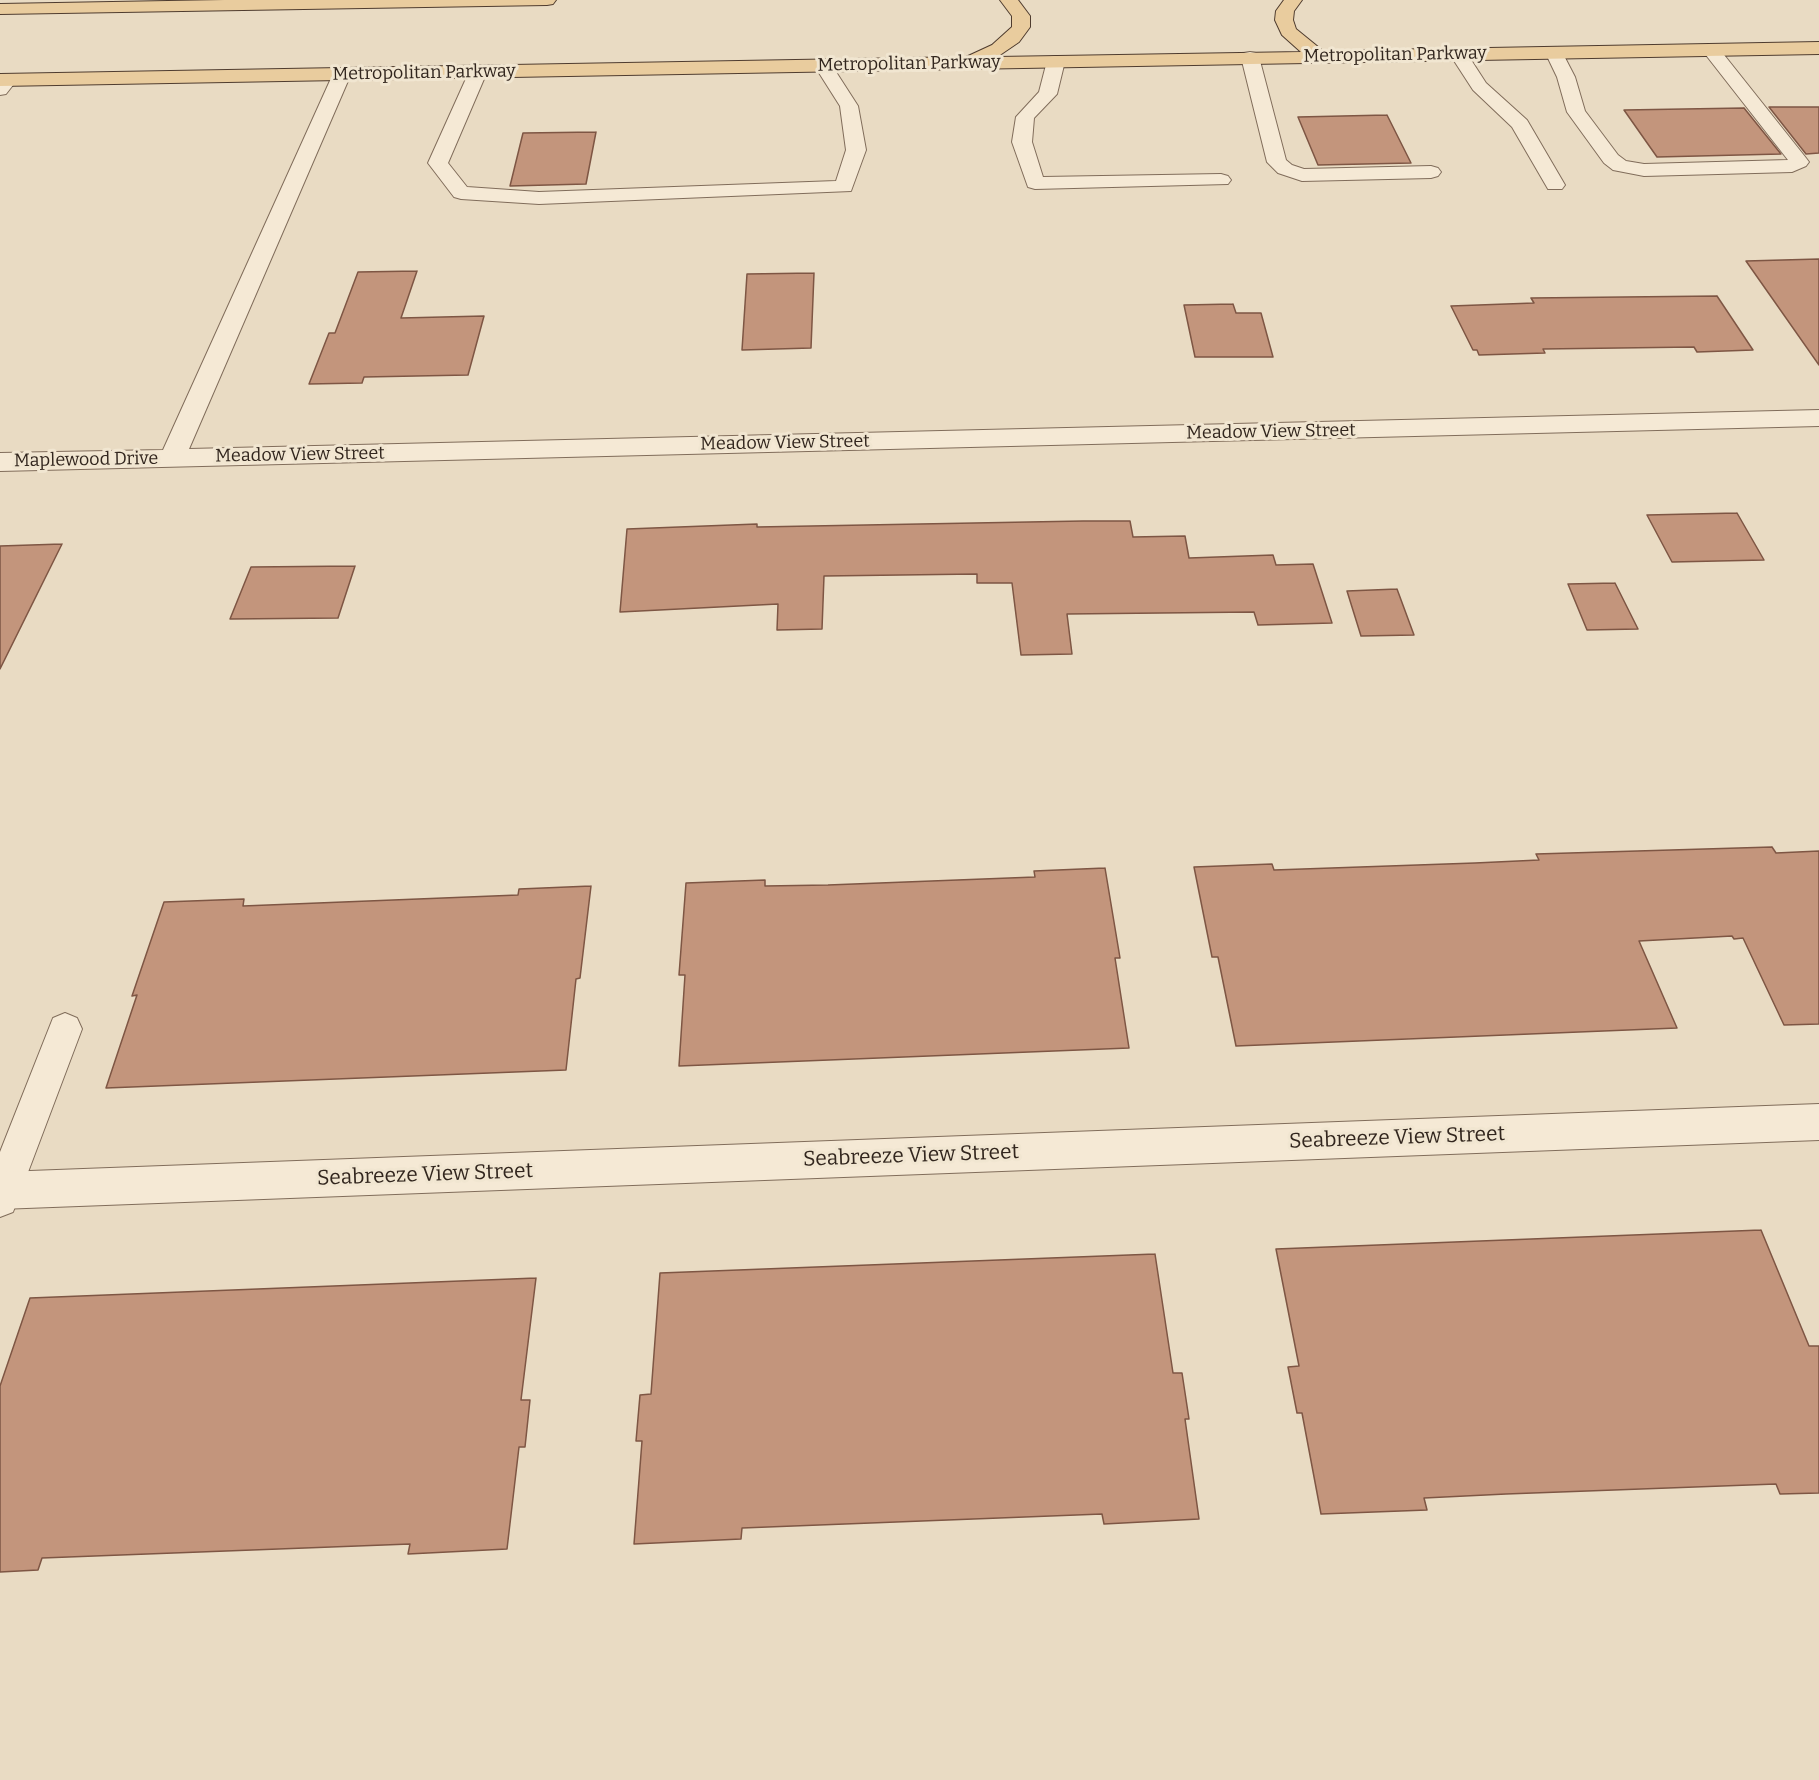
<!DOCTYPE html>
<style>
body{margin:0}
canvas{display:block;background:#e9dbc3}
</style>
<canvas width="1819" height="1780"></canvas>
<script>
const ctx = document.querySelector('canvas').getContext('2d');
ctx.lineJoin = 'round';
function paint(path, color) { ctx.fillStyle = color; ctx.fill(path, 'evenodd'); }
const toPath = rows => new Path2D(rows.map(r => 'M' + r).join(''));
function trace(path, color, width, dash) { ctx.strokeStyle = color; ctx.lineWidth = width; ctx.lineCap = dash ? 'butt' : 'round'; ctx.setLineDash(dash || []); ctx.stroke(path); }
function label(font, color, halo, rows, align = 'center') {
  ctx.font = font + ' Bitter,serif'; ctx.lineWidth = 6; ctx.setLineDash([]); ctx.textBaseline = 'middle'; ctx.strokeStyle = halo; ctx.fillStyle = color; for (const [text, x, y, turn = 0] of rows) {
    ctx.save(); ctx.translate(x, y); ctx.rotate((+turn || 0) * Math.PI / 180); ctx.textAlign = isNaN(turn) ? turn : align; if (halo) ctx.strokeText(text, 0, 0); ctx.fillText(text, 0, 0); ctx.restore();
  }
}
const building = toPath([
 [1769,107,1819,107,1819,153,1806,154,1769,107],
 [1744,108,1781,154,1657,157,1624,110,1744,108],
 [1387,115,1411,163,1318,165,1298,117,1387,115],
 [596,132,586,184,510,186,523,133,596,132],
 [1819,259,1819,365,1746,261,1819,259],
 [417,271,401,318,484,316,468,375,364,377,362,383,309,384,329,333,335,333,358,272,417,271],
 [814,273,811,348,742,350,747,274,814,273],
 [1717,296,1753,350,1697,352,1694,347,1543,349,1545,353,1479,355,1477,350,1473,350,1451,306,1534,303,1531,298,1717,296],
 [1233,304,1236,313,1261,313,1273,357,1195,357,1184,305,1233,304],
 [1737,513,1764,560,1672,562,1647,515,1737,513],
 [1083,521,1130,521,1133,537,1185,536,1189,558,1273,555,1276,565,1313,564,1332,623,1258,625,1254,612,1067,614,1072,654,1021,655,1012,583,977,583,977,574,824,576,822,629,777,630,778,604,620,612,627,529,757,524,757,527,1083,521],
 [62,544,0,669,0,546,62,544],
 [355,566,338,618,230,619,251,567,355,566],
 [1615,583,1638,629,1587,630,1568,584,1615,583],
 [1397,589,1414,635,1361,636,1347,591,1397,589],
 [1772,847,1776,853,1819,851,1819,1024,1784,1025,1743,938,1734,939,1732,936,1639,941,1677,1028,1236,1046,1218,957,1212,957,1194,867,1272,864,1274,870,1475,863,1539,860,1536,854,1772,847],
 [1105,868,1120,958,1115,958,1129,1048,679,1066,685,975,679,975,686,883,765,880,765,886,828,885,1035,877,1034,871,1105,868],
 [591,886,580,978,576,979,566,1070,106,1088,137,995,132,996,164,902,244,899,243,906,518,895,519,889,591,886],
 [1761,1230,1809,1346,1819,1346,1819,1493,1780,1494,1776,1484,1506,1494,1424,1498,1427,1510,1321,1514,1302,1413,1297,1413,1288,1367,1299,1366,1276,1249,1761,1230],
 [1155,1254,1173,1373,1182,1373,1189,1419,1185,1419,1199,1519,1104,1524,1102,1514,742,1528,741,1539,634,1544,642,1441,636,1441,640,1395,651,1394,660,1273,1155,1254],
 [536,1278,521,1400,530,1400,525,1447,519,1447,507,1549,408,1554,410,1544,42,1558,38,1570,0,1572,0,1386,30,1298,536,1278]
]);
paint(building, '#c3957c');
trace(building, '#7e5644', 1.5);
const lane = toPath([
 [1711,45,1717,46,1806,158,1809,162,1806,166,1792,172,1644,176,1613,170,1604,163,1567,112,1557,77,1545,52,1548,48,1560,48,1575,77,1585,111,1618,155,1626,161,1644,164,1788,160,1702,50,1705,46,1711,45],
 [1458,48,1464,49,1486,83,1527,120,1565,185,1562,189,1548,189,1512,127,1473,90,1449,53,1452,49,1458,48],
 [1250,52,1256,53,1259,57,1286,160,1292,165,1304,169,1431,166,1438,168,1441,172,1438,176,1431,178,1302,181,1278,173,1267,162,1241,57,1244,53,1250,52],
 [1056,56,1062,57,1065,61,1057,94,1034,118,1032,142,1043,177,1221,174,1228,176,1231,180,1228,184,1035,189,1028,187,1012,142,1016,117,1039,92,1047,61,1050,57,1056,56],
 [823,60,829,61,858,106,866,150,851,191,539,204,461,199,454,197,428,163,469,72,472,68,478,67,484,68,487,72,448,163,467,187,539,192,836,181,846,150,840,106,814,65,817,61,823,60],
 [8,75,14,76,17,80,6,94,0,95,0,78,8,75],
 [65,1013,77,1018,82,1029,13,1212,0,1217,0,1152,53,1018,65,1013]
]);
const street = toPath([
 [342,68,349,70,351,74,189,449,1819,410,1819,426,0,471,0,453,163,450,333,74,335,70,342,68],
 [1819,1104,1819,1140,0,1209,0,1173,3,1172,1819,1104]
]);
const primary = toPath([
 [224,0,556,0,553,4,547,5,0,14,0,4,224,0],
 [1000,0,1018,0,1030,16,1030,27,1019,42,997,57,1301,52,1282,35,1275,20,1276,11,1284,0,1302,0,1294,11,1293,20,1296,29,1323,51,1819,42,1819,54,0,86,0,74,966,57,992,45,1012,27,1012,16,1000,0]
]);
trace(lane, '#816d5b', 2);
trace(street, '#816d5b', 2);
trace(primary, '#4f3c2f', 2);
paint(lane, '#f5e9d5');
paint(street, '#f5e9d5');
paint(primary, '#e9cc9e');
label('18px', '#32261e', '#f1e6d1', [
 ["Metropolitan Parkway",1395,55,-1],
 ["Metropolitan Parkway",909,64,-1],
 ["Metropolitan Parkway",424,73,-1],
 ["Meadow View Street",1271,432,-1],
 ["Meadow View Street",785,443,-1],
 ["Meadow View Street",300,455,-1],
 ["Maplewood Drive",86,460,-1]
]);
label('21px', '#32261e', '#f1e6d1', [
 ["Seabreeze View Street",1397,1138,-2],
 ["Seabreeze View Street",911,1156,-2],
 ["Seabreeze View Street",425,1175,-2]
]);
</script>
